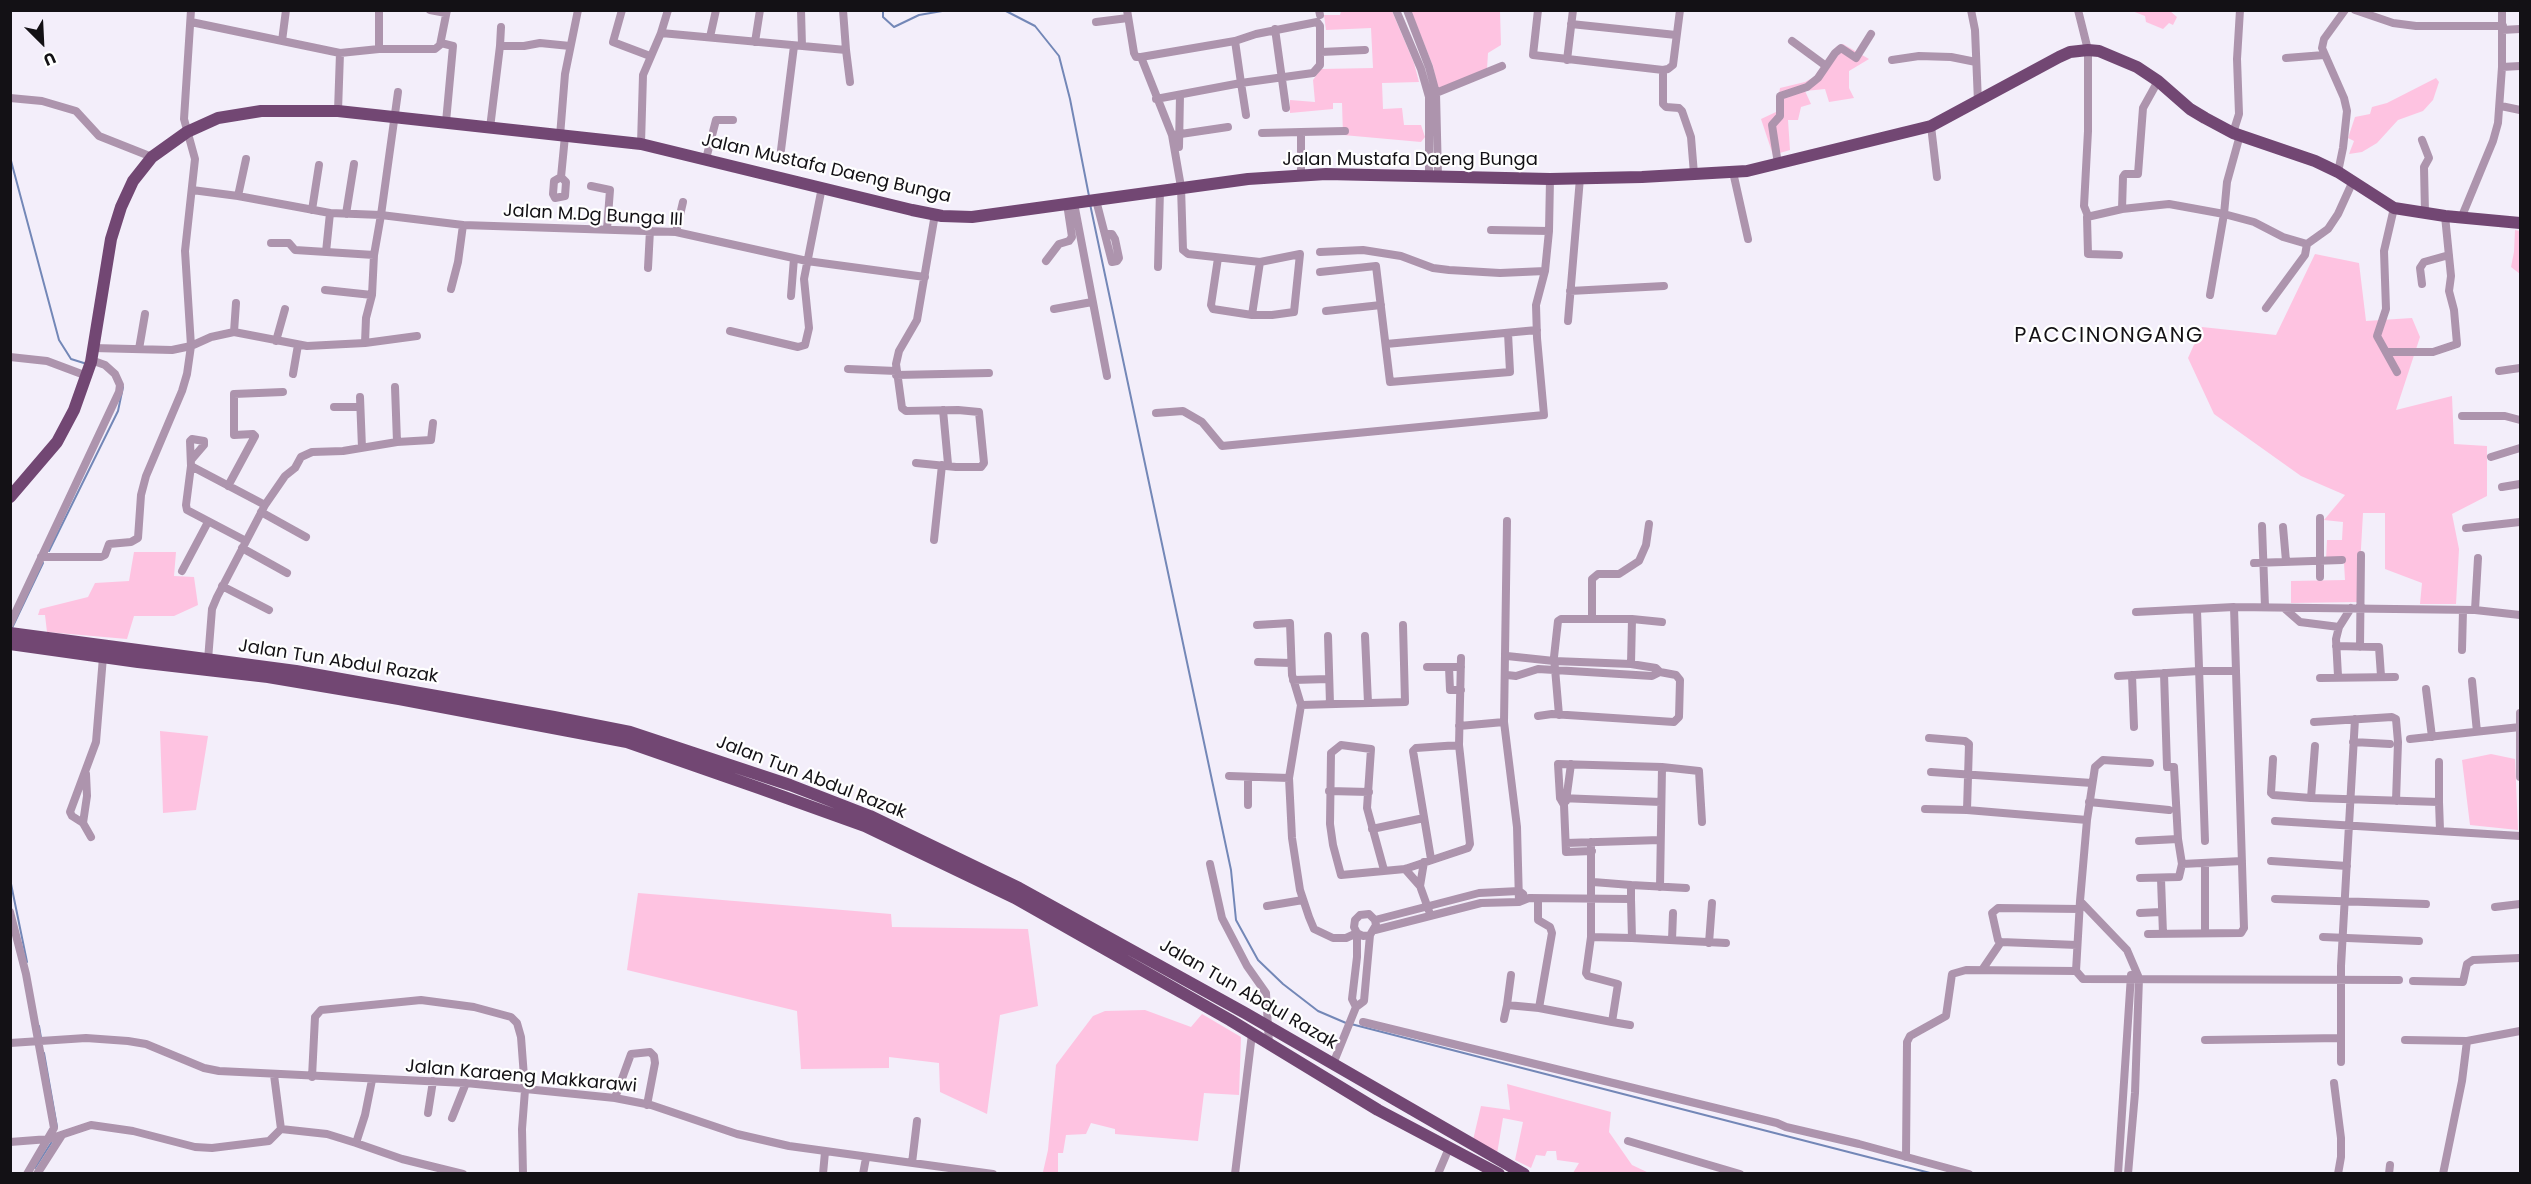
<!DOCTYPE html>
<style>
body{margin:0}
#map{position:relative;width:2531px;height:1184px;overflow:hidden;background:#f3eefa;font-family:Poppins,sans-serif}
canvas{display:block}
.frame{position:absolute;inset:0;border:12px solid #131115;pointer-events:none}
.north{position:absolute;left:12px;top:12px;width:60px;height:60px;-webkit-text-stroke:4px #fff;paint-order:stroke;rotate:156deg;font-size:16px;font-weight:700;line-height:24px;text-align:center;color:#131115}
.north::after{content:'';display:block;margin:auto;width:21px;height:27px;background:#131115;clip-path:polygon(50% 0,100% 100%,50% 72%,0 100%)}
</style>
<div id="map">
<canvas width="2531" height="1184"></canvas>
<div class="frame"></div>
<div class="north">U</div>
</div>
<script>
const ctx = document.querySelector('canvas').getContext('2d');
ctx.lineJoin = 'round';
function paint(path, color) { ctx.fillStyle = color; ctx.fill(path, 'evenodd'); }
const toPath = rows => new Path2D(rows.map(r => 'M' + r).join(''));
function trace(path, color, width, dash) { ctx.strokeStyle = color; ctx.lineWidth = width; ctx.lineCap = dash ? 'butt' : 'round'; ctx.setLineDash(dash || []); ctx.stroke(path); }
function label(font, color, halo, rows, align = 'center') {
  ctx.font = font + ' Poppins,sans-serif'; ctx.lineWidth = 4.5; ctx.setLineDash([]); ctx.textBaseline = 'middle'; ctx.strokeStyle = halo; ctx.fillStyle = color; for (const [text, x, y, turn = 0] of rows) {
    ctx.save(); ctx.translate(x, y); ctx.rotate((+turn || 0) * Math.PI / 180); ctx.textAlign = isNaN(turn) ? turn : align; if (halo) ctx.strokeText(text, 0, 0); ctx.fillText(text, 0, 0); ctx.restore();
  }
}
paint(toPath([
 [1341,11,1392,11,1414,63,1419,82,1382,83,1383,109,1402,108,1404,125,1421,125,1425,137,1421,142,1343,135,1342,103,1333,103,1333,109,1290,113,1290,100,1315,102,1313,80,1321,69,1373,68,1371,28,1326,30,1324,15,1340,15],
 [1411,11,1500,11,1501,45,1488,53,1487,69,1438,90,1433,66],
 [2132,11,2170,11,2177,17,2173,25,2169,23,2163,29,2146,22,2145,16],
 [1843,44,1869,59,1849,71,1849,88,1854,98,1829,102,1825,89,1805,91,1811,104,1801,107,1798,120,1788,120,1790,150,1773,155,1761,119,1776,112,1780,88,1805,82,1814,77,1827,58,1837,46],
 [2436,78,2439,82,2433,100,2423,111,2398,120,2377,143,2362,152,2349,154,2354,141,2348,138,2355,117,2370,114,2372,107,2387,103],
 [2515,230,2520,231,2520,274,2511,267,2514,252],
 [2315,254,2359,263,2366,321,2412,318,2420,337,2396,410,2452,396,2454,444,2487,446,2487,496,2452,514,2459,549,2456,604,2420,604,2422,583,2385,569,2385,513,2363,513,2358,602,2291,603,2291,581,2345,580,2344,563,2326,560,2327,540,2342,540,2343,522,2324,520,2345,495,2301,476,2214,414,2188,358,2202,327,2276,335],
 [134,552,176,552,174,576,194,577,198,605,174,616,134,616,127,639,47,632,45,615,38,615,40,609,88,597,95,583,129,581],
 [160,731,208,736,196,810,163,813],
 [2491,754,2515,759,2518,830,2470,825,2462,760],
 [638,893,891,914,892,927,1028,929,1038,1006,1000,1015,987,1114,940,1092,939,1063,889,1057,889,1068,801,1069,797,1011,627,970],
 [1145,1010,1191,1027,1202,1014,1241,1037,1239,1095,1204,1093,1198,1141,1115,1134,1115,1129,1091,1123,1086,1134,1066,1135,1063,1153,1058,1153,1058,1173,1043,1172,1048,1150,1056,1065,1093,1016,1105,1011],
 [1507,1084,1611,1112,1609,1132,1632,1165,1649,1173,1573,1173,1579,1163,1557,1160,1556,1151,1547,1151,1545,1156,1536,1155,1531,1168,1515,1160,1523,1122,1503,1118,1497,1154,1473,1140,1481,1106,1510,1110]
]), '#fec3e1');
trace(toPath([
 [883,10,883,17,894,27,919,15,948,10],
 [1004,10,1035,26,1059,56,1070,99,1089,196],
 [10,157,59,340,71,359,87,364],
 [1090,204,1231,870,1236,920,1258,960,1283,984,1318,1011,1346,1023],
 [49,551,118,411,123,387],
 [12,628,43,563],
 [10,879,27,962],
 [1351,1024,1934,1174],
 [39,1026,41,1038],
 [44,1053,57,1127],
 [35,1168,53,1140]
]), '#7387b7', 2);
trace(toPath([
 [379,10,379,49],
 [430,10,446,13],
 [622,10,613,42,650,56],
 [801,10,802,46],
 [1127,10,1134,53,1136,57,1141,57,1172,135,1181,187,1183,250,1188,254,1260,262,1300,254,1294,312,1272,315,1252,315,1213,309,1211,305,1218,258],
 [1319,10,1320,15],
 [1396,10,1421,69,1429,97,1429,176],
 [1407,10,1429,67,1436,93,1438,176],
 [1538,10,1533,55,1663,70,1668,69,1673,65,1680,10],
 [1971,10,1975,30,1978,102],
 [2078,10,2088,50,2088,131,2084,206,2088,216],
 [2355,10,2393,23,2416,26,2503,26],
 [191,22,340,53,379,49,435,49,440,45,447,10],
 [1096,22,1128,18],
 [1571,24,1676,35],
 [501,27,500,46,524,46,540,43,570,46],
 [1275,29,1286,108],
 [2502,30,2520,29],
 [661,33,668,10],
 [710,37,716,10],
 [282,41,286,10],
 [1792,41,1826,66],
 [755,42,760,10],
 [441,43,453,46,446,122],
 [846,50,850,82],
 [1321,52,1365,50],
 [1141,57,1235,41,1256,34,1317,22,1320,26,1320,65,1313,73,1241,83,1235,41],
 [2286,58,2324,55],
 [1567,60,1573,10],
 [1892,60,1919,56,1951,57,1976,62],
 [2502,67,2520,66],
 [1663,70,1663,104,1666,107,1679,108,1682,111,1691,137,1694,174],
 [2158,81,2143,108,2138,174,2125,174,2123,177,2122,209,2169,204,2224,214,2210,295],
 [398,92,381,215,463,225,676,232,807,261,925,277],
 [1436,93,1502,66],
 [10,98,42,101,76,111,99,136,152,157],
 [1156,99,1241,83,1246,115],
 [2501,106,2520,110],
 [338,111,340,53],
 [1931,126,1937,177],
 [490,128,500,46],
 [1262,133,1301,132],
 [2233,133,2239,114,2237,59,2240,10],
 [1174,135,1228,127],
 [2240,135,2227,182,2224,214,2254,222,2283,237,2307,244,2328,229,2338,214,2353,181],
 [560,136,565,74,578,10],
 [2422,140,2429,158,2424,167,2425,213],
 [641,144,643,75,661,33,846,50,843,10],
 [1179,147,1180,95],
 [781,150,794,46],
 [246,159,238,196,330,213],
 [706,159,716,120,733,120],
 [1778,164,1772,125,1780,116,1780,96,1807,87,1818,78,1835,53,1841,48,1856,58,1871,34],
 [1733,172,1748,239],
 [2338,172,2343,148,2347,111,2344,98,2322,48,2324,39,2345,10],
 [1301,176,1301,132,1345,131],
 [561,177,554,181,553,194,555,198,565,196,566,182,561,177,565,136],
 [591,186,610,190,607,229],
 [192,190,238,196],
 [1096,200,1112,262,1117,261,1119,258,1115,239,1112,234,1105,234],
 [1074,203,1107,376],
 [2394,208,2384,251,2386,309,2377,336,2397,372],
 [312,210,319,165],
 [346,214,354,164],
 [2462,216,2493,141,2498,123,2502,67,2502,10],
 [1491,230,1549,231],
 [676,232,683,202],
 [271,243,289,243,295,250,374,255],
 [326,252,330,213,381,215,374,255,372,295,366,318,365,343,417,336],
 [1320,252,1363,250,1401,256,1433,268,1449,270,1500,273,1545,271],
 [2119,255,2088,254,2087,217,2122,209],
 [1046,261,1059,244,1069,241,1072,237,1067,204],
 [1158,267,1160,190],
 [648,268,650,230],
 [1320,272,1376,266,1390,382,1510,372,1508,333],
 [2422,284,2420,268,2424,262,2449,255],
 [451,289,458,262,463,225],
 [325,290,372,295],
 [1570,291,1664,286],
 [791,296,794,258],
 [2266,308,2305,255,2307,244],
 [1054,309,1092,302],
 [1326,311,1381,305],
 [1252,315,1260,262],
 [1568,321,1580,178],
 [730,331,798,347,805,345,809,328,804,279,822,187],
 [234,332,236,303],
 [276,341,285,309],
 [1386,344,1537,330],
 [93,348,172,350,191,346,211,337,234,332,307,346,365,343],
 [139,349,145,314],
 [2386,352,2433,352,2457,344,2454,310,2449,291,2451,276,2445,216],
 [10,357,47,361,87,376],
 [848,369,896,371],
 [2499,371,2520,368],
 [293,374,298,345],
 [896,375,989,373],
 [395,387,397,442,431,440,433,423],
 [360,397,362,448],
 [334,407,360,407],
 [943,410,948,464],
 [1156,413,1183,411,1202,422,1222,446,1544,415,1537,338,1536,305,1545,271,1549,231,1550,179],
 [2462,416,2505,416,2520,420],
 [2491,457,2520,448],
 [916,463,956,467,981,467,984,463,979,412,958,410,906,411,902,408,896,364,899,351,917,320,935,214],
 [191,466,190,441,192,439,204,441,204,445,192,459],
 [228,486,255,436,253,434,234,435,234,394,283,392],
 [2502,487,2520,484],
 [261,512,306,537],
 [2320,518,2320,577],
 [1507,521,1504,722,1517,827,1519,902],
 [2262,526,2265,607],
 [2283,527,2286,561],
 [2466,528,2520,522],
 [934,540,942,465],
 [246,541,187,510,186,505,191,466,265,505],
 [242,548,287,573],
 [41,557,101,557,105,555,109,544,131,542,138,538,141,495,146,476,182,391,187,374,191,346,185,251,195,159,184,119,191,10],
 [2254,563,2342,560],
 [182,571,208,522],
 [222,586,269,610],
 [2284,608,2300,622,2339,627],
 [2197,610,2205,841],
 [2475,610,2478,558],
 [2136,612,2234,607],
 [1592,619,1592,579,1598,574,1619,574,1639,561,1646,545,1649,524],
 [1632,619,1662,622],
 [10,624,119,392,120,385,115,374,105,365,91,360],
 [1257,625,1290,623,1292,675,1301,705],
 [1328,636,1330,704],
 [1365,636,1368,703],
 [2336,646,2379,647,2381,676],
 [2360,647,2361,555],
 [2462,650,2463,610],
 [1507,656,1554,661,1631,664,1656,668,1660,672,1676,675,1680,680,1679,717,1674,722,1552,714,1538,716],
 [208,660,212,609,217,597,265,505,285,476,295,468,301,457,312,452,343,451,397,442],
 [1258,662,1291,663],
 [1427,667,1461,667],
 [1449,667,1450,690,1461,690],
 [2164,673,2167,767,2174,767,2178,839],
 [1507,675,1516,676,1538,669,1652,676,1660,672],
 [2132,675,2134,727],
 [2118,676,2199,671,2236,671],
 [2338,676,2336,639,2339,627,2351,608],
 [2320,678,2395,677],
 [1293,680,1329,679],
 [2472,681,2477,732],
 [2426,689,2432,737],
 [2520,713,2520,777],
 [1559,715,1554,657,1558,621,1561,619,1632,619,1631,664],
 [2314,722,2392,717,2396,719,2398,742,2396,801],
 [1459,726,1504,722],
 [1929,738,1965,741,1969,744,1967,810],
 [2410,739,2520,727],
 [2353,742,2390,744],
 [2315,746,2311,798,2439,802,2439,762],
 [2273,759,2271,793,2273,795,2311,798],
 [1931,772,2092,783],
 [1229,776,1289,778],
 [1329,791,1369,792],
 [1560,798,1661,802],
 [1566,801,1571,764],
 [2089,802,2169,810],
 [2439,802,2440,830],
 [1248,805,1248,777],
 [1925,809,1967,810,2087,820],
 [2275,821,2520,836],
 [83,823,87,796,86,774],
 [1372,829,1424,818],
 [91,837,83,823,72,816,70,812,96,742,103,657],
 [2139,841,2178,839,2182,864,2179,877,2140,878],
 [1591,842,1591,937,1586,973,1588,976,1618,984,1612,1022,1630,1025],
 [1566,843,1660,840],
 [1592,851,1566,852,1564,805,1560,798,1558,764,1662,767],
 [1431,859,1413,751,1416,748,1459,745],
 [2271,861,2347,866],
 [1210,864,1222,918,1247,966,1266,993,1269,1044],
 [2182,864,2242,861],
 [1405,869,1420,886,1429,911],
 [1384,870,1367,808,1371,749,1341,745,1331,753,1330,824,1333,845,1341,875,1405,869,1468,848,1470,844,1459,745,1461,658],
 [2161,879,2163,934],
 [1593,882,1631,885],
 [1420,886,1424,862],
 [1660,887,1662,767,1699,771,1702,822],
 [1631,899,1632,938,1726,943],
 [2275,899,2426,904],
 [2080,901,2076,971,2083,979,2399,980],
 [1267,906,1303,900],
 [2495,907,2520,904],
 [10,912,26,974,54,1128,27,1174],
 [2140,913,2161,912],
 [1375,920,1479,893,1519,891,1523,894],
 [1375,930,1481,903,1519,902,1529,898,1631,899,1631,885,1686,888],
 [2205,933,2205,863],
 [2148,934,2241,933,2244,928,2234,607,2475,610,2520,615],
 [1591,937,1632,938],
 [2323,937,2419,941],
 [1672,940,1673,913],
 [1709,943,1712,903],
 [2077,945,2001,942,1998,940,1992,913,1998,908,2080,909],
 [1982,970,2001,942],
 [2413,981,2463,982,2467,964,2473,960,2520,958],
 [1507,1005,1511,975],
 [1356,1007,1352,999,1357,957,1357,933,1346,938,1333,938,1314,929,1309,917,1300,890,1292,838,1289,778,1301,705,1405,702,1403,625],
 [1539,1008,1612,1022],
 [1504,1019,1507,1005,1539,1008,1552,933,1550,927,1538,920,1538,899],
 [1363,1022,1777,1123,1786,1127,1859,1144,1969,1174],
 [2205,1040,2341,1038],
 [2405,1040,2467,1041,2520,1031],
 [10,1043,86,1038,128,1041,146,1044,204,1068,219,1071,466,1083,615,1098,651,1105,737,1134,789,1146,993,1174],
 [2341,1062,2341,966,2355,719],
 [1333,1064,1356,1007,1364,1001,1370,935,1376,925,1375,920,1369,914,1360,915,1355,920,1354,927,1357,933,1363,936,1370,935],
 [274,1075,281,1129,327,1134,356,1143],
 [312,1077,315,1017,321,1010,421,1000,474,1007,511,1017,517,1023,521,1037,525,1090,522,1129,523,1174],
 [372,1080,365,1115,356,1143,402,1159,463,1174],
 [2334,1083,2341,1138,2341,1157,2338,1174],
 [615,1098,631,1054,650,1052,654,1056,655,1063,647,1105],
 [428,1113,433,1081],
 [452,1118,466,1083],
 [1628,1141,1740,1174],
 [10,1142,49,1139,91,1125,133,1131,195,1147,212,1148,269,1141,281,1129],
 [1906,1157,1907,1042,1910,1036,1946,1016,1952,974,1966,970,2076,971],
 [912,1163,917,1121],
 [37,1174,62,1135],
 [823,1174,825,1152],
 [863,1174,866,1158],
 [1235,1174,1252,1034],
 [1438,1174,1449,1148],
 [2118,1174,2131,975],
 [2128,1174,2135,1093,2139,978,2127,950,2080,901,2087,820,2095,767,2103,760,2150,763],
 [2389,1174,2390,1165],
 [2443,1174,2462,1081,2467,1041]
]), '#ad94ad', 8);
trace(toPath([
 [10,497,57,442,74,410,91,362,111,239,121,207,133,181,152,157,187,132,218,118,261,111,338,111,641,144,912,210,942,216,972,217,1248,179,1326,174,1550,179,1642,177,1747,171,1931,126,2059,57,2070,52,2088,50,2099,51,2137,67,2158,81,2190,109,2205,118,2233,133,2315,161,2338,172,2394,208,2445,216,2520,223],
 [10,633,296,671,554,717,630,732,790,785,870,816,1019,888,1245,1013,1524,1174],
 [10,644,138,662,268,677,399,699,627,742,759,788,865,826,1015,898,1230,1020,1378,1110,1499,1174]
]), '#724773', 12);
label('18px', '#131115', '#fff', [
 ["Jalan Mustafa Daeng Bunga",1410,160],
 ["Jalan Mustafa Daeng Bunga",826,169,13],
 ["Jalan M.Dg Bunga III",593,216,3],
 ["Jalan Tun Abdul Razak",338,662,9],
 ["Jalan Tun Abdul Razak",811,778,21],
 ["Jalan Tun Abdul Razak",1248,995,30],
 ["Jalan Karaeng Makkarawi",521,1077,5]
]);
ctx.letterSpacing = '1.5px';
label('21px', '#131115', '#fff', [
 ["PACCINONGANG",2109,337]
]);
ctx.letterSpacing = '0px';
</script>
